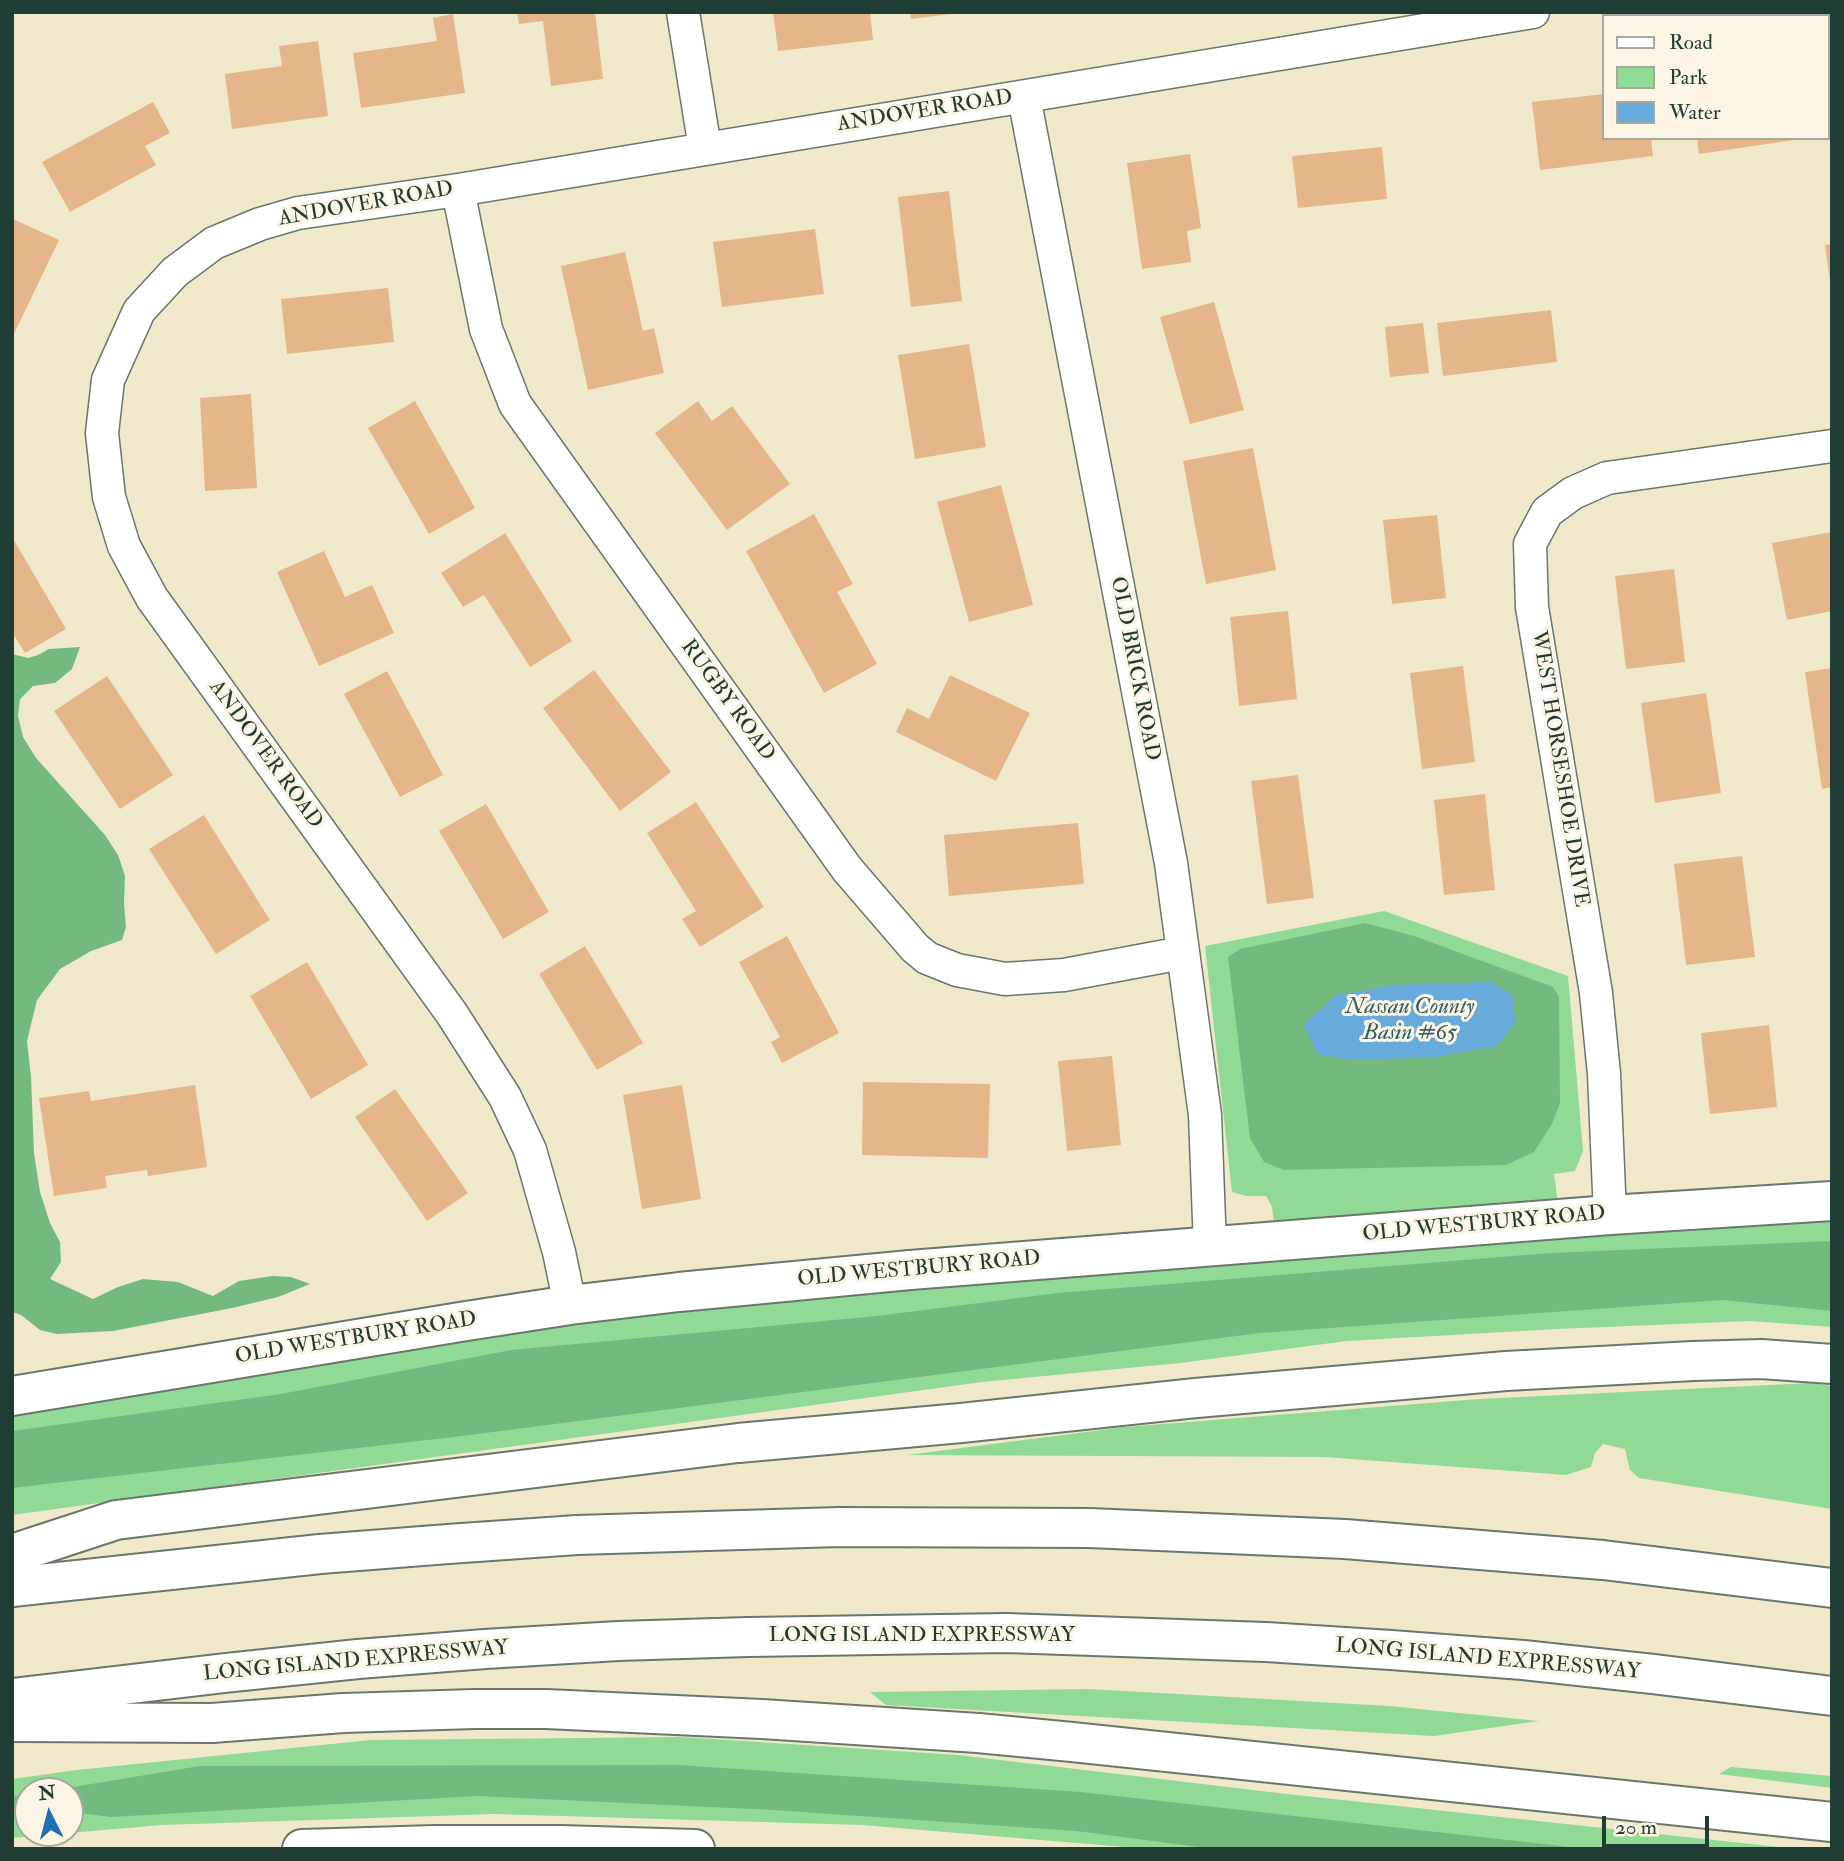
<!DOCTYPE html>
<style>
body{margin:0}
#map{position:relative;width:1844px;height:1861px;overflow:hidden;background:#f0e8cb;font-family:"IM FELL Double Pica",serif}
canvas{display:block}
.frame{position:absolute;inset:0;border:14px solid #1f3d34;pointer-events:none}
.legend{position:absolute;left:1602px;top:14px;width:228px;height:126px;box-sizing:border-box;background:#fcf5e5;border:2px solid #a4ab9e;margin:0;padding:9px 12px;list-style:none;font-size:21px;color:#1f3d34}
.legend li{display:flex;align-items:center;gap:14px;height:35px}
.legend b{width:35px;border:2px solid #a4ab9e}
.north{position:absolute;left:14px;top:1777px;width:70px;height:70px;box-sizing:border-box;background:#fcf5e5;border:2px solid #a4ab9e;border-radius:50%;rotate:354deg;font-size:19px;font-weight:700;line-height:28px;text-align:center;color:#1f3d34}
.north::after{content:'';display:block;margin:auto;width:24px;height:32px;background:#1f6fb2;clip-path:polygon(50% 0,100% 100%,50% 72%,0 100%)}
.scale{position:absolute;left:1602px;top:1816px;width:107px;height:32px;box-sizing:border-box;border:4px solid #1f3d34;border-top:0;padding-left:9px;font-size:21px;line-height:24px;white-space:nowrap;color:#1f3d34;-webkit-text-stroke:5px #fcf5e5;paint-order:stroke}
</style>
<div id="map">
<canvas width="1844" height="1861"></canvas>
<div class="frame"></div>
<ul class="legend">
<li><b style="height:9px;background:#fff"></b>Road</li>
<li><b style="height:19px;background:#91da96"></b>Park</li>
<li><b style="height:19px;background:#67aadc"></b>Water</li>
</ul>
<div class="north">N</div>
<div class="scale">20 m</div>
</div>
<script>
const ctx = document.querySelector('canvas').getContext('2d');
ctx.lineJoin = 'round';
function paint(path, color) { ctx.fillStyle = color; ctx.fill(path, 'evenodd'); }
const toPath = rows => new Path2D(rows.map(r => 'M' + r).join(''));
function trace(path, color, width, dash) { ctx.strokeStyle = color; ctx.lineWidth = width; ctx.lineCap = dash ? 'butt' : 'round'; ctx.setLineDash(dash || []); ctx.stroke(path); }
function label(font, color, halo, rows, align = 'center') {
  ctx.font = font + ' "IM FELL Double Pica",serif'; ctx.lineWidth = 6; ctx.setLineDash([]); ctx.textBaseline = 'middle'; ctx.strokeStyle = halo; ctx.fillStyle = color; for (const [text, x, y, turn = 0] of rows) {
    ctx.save(); ctx.translate(x, y); ctx.rotate((+turn || 0) * Math.PI / 180); ctx.textAlign = isNaN(turn) ? turn : align; if (halo) ctx.strokeText(text, 0, 0); ctx.fillText(text, 0, 0); ctx.restore();
  }
}
paint(toPath([
 [1384,911,1568,976,1583,1151,1575,1171,1554,1174,1560,1218,1276,1239,1272,1207,1266,1196,1246,1196,1232,1192,1205,946],
 [1832,1221,1832,1327,1750,1321,1557,1329,1347,1341,1180,1363,982,1382,12,1515,12,1413,174,1389,576,1322,820,1299,1076,1270],
 [1811,1383,1832,1386,1832,1509,1639,1478,1630,1470,1625,1449,1603,1444,1595,1453,1591,1467,1566,1475,1324,1457,907,1455,1125,1427,1479,1399],
 [1089,1689,1389,1706,1539,1721,1434,1736,886,1705,870,1692],
 [682,1737,958,1755,1287,1794,1798,1849,1148,1849,862,1825,494,1814,162,1825,12,1838,12,1779,77,1770,371,1740],
 [28,1791,70,1791,70,1833,28,1833],
 [1731,1767,1832,1776,1832,1788,1719,1774]
]), '#91da96');
paint(toPath([
 [80,647,72,669,55,683,33,686,20,699,18,716,23,737,36,758,105,835,118,855,125,876,124,904,126,927,122,940,91,951,60,969,37,1000,27,1041,31,1077,34,1153,40,1192,50,1223,60,1242,61,1262,50,1279,93,1299,118,1287,143,1279,178,1282,213,1296,239,1281,272,1276,291,1277,310,1284,278,1297,232,1308,113,1331,57,1334,40,1330,21,1315,12,1312,12,654,28,658,38,655,49,649],
 [1365,923,1414,936,1553,987,1559,997,1560,1103,1552,1124,1534,1152,1506,1165,1284,1170,1264,1162,1250,1138,1228,957,1240,949],
 [1832,1241,1832,1311,1722,1300,1260,1333,462,1436,12,1488,12,1431,281,1394,511,1350,877,1316,1058,1293,1550,1253],
 [678,1765,1081,1792,1588,1849,1214,1849,1076,1831,773,1810,477,1796,111,1817,70,1812,70,1791,49,1791,200,1766],
 [28,1794,28,1814,12,1816,12,1797]
]), '#74ba7f');
paint(toPath([
 [1491,982,1512,995,1515,1022,1497,1046,1436,1057,1355,1060,1317,1054,1304,1024,1336,995,1395,985]
]), '#67aadc');
paint(toPath([
 [517,12,595,12,603,79,551,86,543,21,519,24],
 [773,12,870,12,873,40,778,51],
 [910,12,951,12,951,14,911,19],
 [453,14,465,93,361,108,353,53,437,41,433,18],
 [318,41,328,116,232,129,225,74,282,66,279,46],
 [1604,94,1604,138,1651,138,1653,156,1540,170,1532,102],
 [153,102,170,133,145,146,156,165,70,212,42,162],
 [1697,138,1794,138,1794,140,1699,154],
 [1382,147,1387,199,1298,208,1292,156],
 [1190,154,1201,228,1187,231,1191,262,1142,269,1127,163],
 [949,191,962,301,911,307,898,197],
 [13,219,59,240,12,338,12,221],
 [815,229,824,294,722,307,713,242],
 [1832,244,1832,281,1830,281,1825,245],
 [625,252,643,331,654,328,664,373,588,390,561,266],
 [388,288,394,342,287,354,281,299],
 [1214,302,1244,410,1190,424,1160,317],
 [1551,310,1557,362,1443,376,1437,323],
 [1423,323,1429,373,1390,377,1385,327],
 [969,344,986,447,915,459,898,355],
 [251,394,257,488,205,491,200,398],
 [415,401,475,508,429,534,368,428],
 [698,401,712,421,732,406,790,484,727,530,655,433],
 [1253,448,1276,570,1206,584,1183,461],
 [1001,485,1033,605,969,622,937,502],
 [814,514,853,584,837,592,877,664,824,693,746,551],
 [1437,515,1446,598,1392,604,1383,520],
 [1832,532,1832,611,1787,620,1772,543],
 [505,533,572,641,530,667,484,595,463,607,441,573],
 [12,537,66,629,25,653,12,632],
 [324,551,345,597,372,585,394,633,319,666,277,572],
 [1674,569,1685,662,1626,669,1615,576],
 [1288,611,1297,699,1239,706,1230,617],
 [1463,666,1475,762,1422,769,1410,673],
 [1832,668,1832,787,1822,789,1805,672],
 [594,670,671,772,620,811,543,708],
 [387,671,443,775,400,797,344,694],
 [950,675,1030,713,996,781,896,732,907,708,929,719],
 [107,676,173,775,120,809,54,711],
 [1706,693,1721,793,1655,803,1641,703],
 [1298,775,1314,898,1267,904,1251,781],
 [1485,794,1495,890,1444,895,1434,800],
 [696,802,764,907,700,947,682,919,696,911,647,833],
 [486,804,549,912,503,939,439,831],
 [204,815,270,920,216,954,149,849],
 [1078,823,1084,884,949,896,944,835],
 [1742,856,1755,957,1686,965,1674,864],
 [787,936,839,1033,782,1063,771,1042,780,1037,739,962],
 [585,946,643,1043,597,1070,539,974],
 [307,962,368,1065,311,1099,250,996],
 [1769,1025,1777,1107,1710,1114,1701,1033],
 [1112,1056,1121,1145,1067,1151,1058,1061],
 [863,1082,990,1084,988,1158,862,1155],
 [195,1085,207,1167,148,1176,147,1170,105,1176,107,1188,54,1196,39,1098,89,1091,91,1101],
 [682,1085,701,1199,642,1209,623,1095],
 [395,1089,468,1193,427,1221,355,1117]
]), '#e6b68b');
const street = toPath([
 [683,12,705,148],
 [1024,97,1171,863,1205,1115,1210,1247],
 [458,190,486,329,515,404,847,869,915,948,927,958,957,970,1005,979,1064,975,1182,953],
 [1610,1215,1604,1074,1596,993,1532,607,1530,544,1547,512,1573,493,1607,478,1832,446],
 [570,1305,559,1252,530,1150,505,1097,452,1014,152,598,124,546,109,497,102,433,108,380,139,311,175,272,214,243,260,224,298,213,458,190,1533,12]
]);
const secondary = toPath([
 [12,1396,460,1322,570,1305,679,1292,910,1270,1610,1215,1832,1201],
 [302,1849,435,1845,561,1845,695,1849]
]);
const highway = toPath([
 [12,1554,116,1520,738,1443,961,1423,1196,1398,1506,1371,1693,1361,1761,1359,1832,1364],
 [12,1587,320,1554,448,1544,577,1535,839,1527,1089,1528,1345,1539,1603,1560,1832,1588],
 [12,1698,225,1673,358,1659,485,1649,618,1641,748,1637,1006,1633,1266,1642,1391,1650,1523,1660,1653,1674,1832,1696],
 [12,1722,212,1723,343,1713,475,1709,546,1709,762,1719,978,1733,1072,1742,1832,1822]
]);
trace(street, '#687969', 35);
trace(secondary, '#687969', 42);
trace(highway, '#687969', 42);
trace(street, '#fff', 32);
trace(secondary, '#fff', 38);
trace(highway, '#fff', 38);
label('21px', '#1f3d34', '#fcf5e5', [
 ["ANDOVER ROAD",925,112,-9],
 ["ANDOVER ROAD",366,205,-10],
 ["OLD BRICK ROAD",1134,669,79],
 ["RUGBY ROAD",727,701,54],
 ["ANDOVER ROAD",265,755,54],
 ["WEST HORSESHOE DRIVE",1559,769,81],
 ["OLD WESTBURY ROAD",1484,1225,-5],
 ["OLD WESTBURY ROAD",919,1270,-5],
 ["OLD WESTBURY ROAD",356,1339,-9],
 ["LONG ISLAND EXPRESSWAY",922,1636],
 ["LONG ISLAND EXPRESSWAY",1488,1660,5],
 ["LONG ISLAND EXPRESSWAY",356,1662,-5]
]);
label('italic 23px', '#355e66', '#fcf5e5', [
 ["Nassau County",1410,1008],
 ["Basin #65",1410,1034]
]);
</script>
